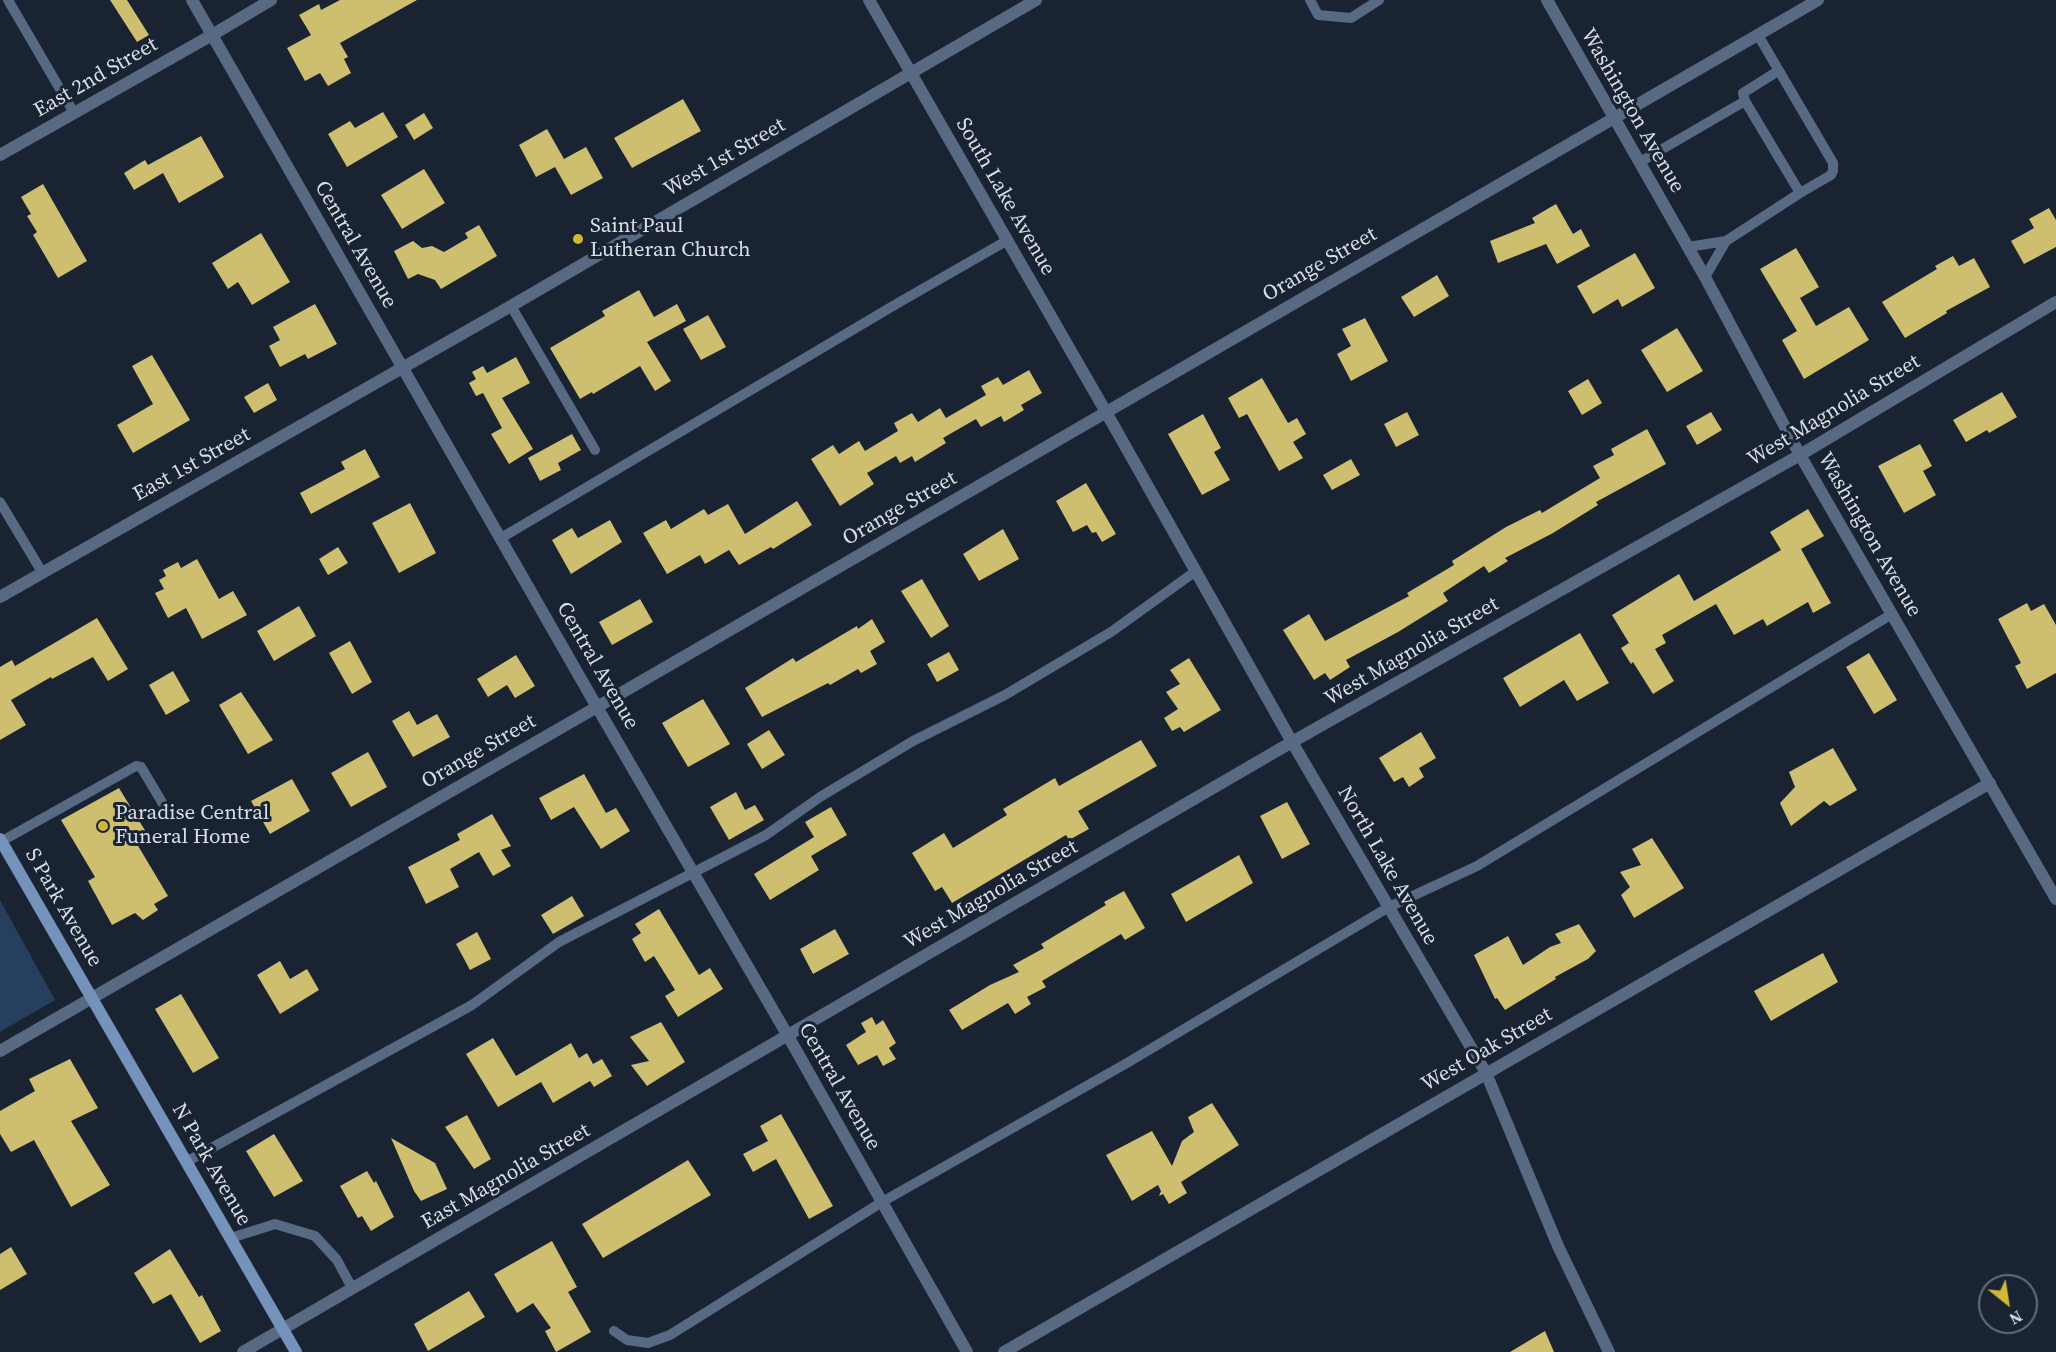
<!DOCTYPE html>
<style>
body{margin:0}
#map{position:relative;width:2056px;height:1352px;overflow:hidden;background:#192331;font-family:"Source Serif 4",serif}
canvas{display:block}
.north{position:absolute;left:1978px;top:1274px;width:60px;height:60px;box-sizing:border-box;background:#192331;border:2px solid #656e7b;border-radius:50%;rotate:150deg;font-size:16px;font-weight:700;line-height:24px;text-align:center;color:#d8dfe9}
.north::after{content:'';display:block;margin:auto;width:21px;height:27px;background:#d0b837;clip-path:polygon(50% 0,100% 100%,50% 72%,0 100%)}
</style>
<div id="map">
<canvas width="2056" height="1352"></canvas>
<div class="north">N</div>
</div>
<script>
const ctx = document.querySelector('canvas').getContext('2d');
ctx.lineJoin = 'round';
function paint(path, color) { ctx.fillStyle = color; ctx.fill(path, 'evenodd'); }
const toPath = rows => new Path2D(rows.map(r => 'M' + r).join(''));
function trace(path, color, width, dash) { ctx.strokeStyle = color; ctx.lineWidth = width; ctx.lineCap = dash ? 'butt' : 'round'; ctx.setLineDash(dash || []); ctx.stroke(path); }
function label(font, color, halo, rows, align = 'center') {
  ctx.font = font + ' "Source Serif 4",serif'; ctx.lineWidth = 6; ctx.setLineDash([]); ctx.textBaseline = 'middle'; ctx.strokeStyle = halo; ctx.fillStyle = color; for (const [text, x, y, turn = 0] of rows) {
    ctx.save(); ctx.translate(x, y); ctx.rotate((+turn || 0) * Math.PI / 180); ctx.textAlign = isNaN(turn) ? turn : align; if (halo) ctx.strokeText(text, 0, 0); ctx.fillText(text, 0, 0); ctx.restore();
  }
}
paint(toPath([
 [0,900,55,1000,0,1032]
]), '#273f5f');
paint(toPath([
 [110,0,127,0,149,35,137,42],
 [340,0,417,0,340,43,348,57,344,59,351,73,328,86,320,73,305,81,287,48,311,35,299,15,319,4,321,10],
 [683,99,701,131,632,168,614,138],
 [383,112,398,137,347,167,328,134,350,121,355,128],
 [424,113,433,128,414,140,405,125],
 [547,129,564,159,586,147,603,178,571,195,555,167,536,177,519,145],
 [201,136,224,177,179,203,163,173,134,190,124,173,145,160,148,165],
 [424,169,445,203,402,229,381,195],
 [43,184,87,261,58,278,33,235,37,232,27,216,31,214,21,197],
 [1556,204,1573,234,1581,229,1590,246,1557,264,1546,244,1498,263,1490,241,1535,223,1532,218],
 [2049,208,2056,220,2056,247,2024,264,2011,241,2034,228,2029,219],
 [479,225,497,256,441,289,435,280,418,274,408,279,394,251,413,241,422,248,432,246,444,252,468,238,465,233],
 [261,233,290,282,252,305,238,282,228,289,212,263],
 [1796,248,1819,287,1800,298,1816,326,1849,307,1869,340,1804,379,1782,340,1797,331,1760,269],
 [1635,253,1655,288,1622,307,1618,299,1593,314,1577,286],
 [1953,256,1959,266,1974,258,1990,287,1946,311,1947,313,1905,338,1882,302,1937,269,1935,266],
 [1437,275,1449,296,1414,317,1401,297],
 [639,290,654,317,677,304,686,321,647,342,671,381,655,391,640,366,593,394,592,392,580,399,550,348,605,316,602,311],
 [315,304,337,344,308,359,305,354,280,367,269,346,280,340,273,327],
 [708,315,726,347,701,360,683,329],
 [1365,318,1388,361,1351,381,1337,354,1351,346,1342,329],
 [1677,328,1703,371,1667,392,1641,350],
 [152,355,190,420,133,453,117,425,153,404,132,366],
 [516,357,530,383,502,398,533,449,509,464,491,434,502,428,483,393,476,396,469,383,476,379,472,372,483,366,487,373],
 [1029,370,1042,393,1021,405,1024,410,1004,422,1001,416,981,427,976,419,943,438,946,443,915,462,912,456,900,463,896,456,867,473,874,484,840,506,811,459,833,445,839,454,859,441,865,451,898,431,894,423,912,413,918,422,940,408,946,418,986,395,981,386,998,377,1003,385],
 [1262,378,1288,423,1297,418,1306,434,1293,442,1303,458,1279,471,1247,414,1239,418,1228,398],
 [1588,379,1602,403,1582,415,1568,391],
 [268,383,277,400,254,413,244,397],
 [2002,392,2017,417,1989,433,1987,430,1966,442,1953,420],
 [1407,412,1419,435,1396,447,1384,424],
 [1711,412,1722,430,1697,445,1686,426],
 [1203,414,1221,448,1214,452,1230,480,1202,495,1168,434],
 [1647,429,1666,464,1596,502,1598,505,1553,533,1505,558,1508,561,1489,573,1484,566,1443,593,1448,601,1398,632,1346,660,1350,667,1330,680,1325,673,1314,680,1283,630,1309,614,1325,641,1409,596,1407,593,1454,565,1452,561,1506,527,1540,510,1542,513,1600,478,1593,466,1614,455,1611,449],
 [572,434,581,450,558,463,561,470,540,481,528,458],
 [1920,444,1932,466,1923,471,1936,495,1904,513,1878,466],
 [365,449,380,477,311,514,300,493,345,469,341,462],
 [1351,459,1360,475,1332,490,1323,475],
 [1086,483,1116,534,1102,542,1096,532,1092,533,1087,525,1073,532,1056,501],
 [797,501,812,525,773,549,771,547,739,565,729,550,705,564,700,555,667,574,643,533,666,520,671,529,704,509,708,515,728,504,745,534],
 [410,503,436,553,399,573,372,523],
 [1808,509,1824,536,1801,549,1831,603,1813,613,1808,602,1767,626,1763,619,1734,635,1716,604,1662,635,1666,643,1655,649,1674,681,1653,694,1633,662,1631,664,1621,648,1629,643,1612,615,1679,574,1694,601,1781,550,1770,532],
 [610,520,622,542,571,574,552,540,572,528,578,538],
 [1003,529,1019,559,979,581,963,554],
 [338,547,348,563,328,575,319,559],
 [197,559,219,599,233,591,247,615,202,639,186,608,168,618,155,593,164,589,159,580,166,576,163,570,178,562,181,568],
 [922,579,949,626,931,638,901,591],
 [640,599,653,622,612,645,599,622],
 [2027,603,2031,611,2044,604,2056,625,2056,673,2027,689,2015,666,2021,663,1998,619],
 [299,606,316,636,274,661,257,631],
 [97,618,128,669,108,681,93,657,52,679,51,677,11,700,26,725,0,740,0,667,12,660,15,666],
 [872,619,885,642,870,651,877,664,861,673,858,669,830,685,828,683,762,717,745,688,793,658,796,662,857,626,858,629],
 [1580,633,1609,683,1577,701,1564,680,1520,707,1503,678],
 [350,641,372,682,352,694,329,653],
 [949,652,959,670,937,682,927,664],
 [1869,653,1897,700,1874,714,1846,667],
 [516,655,535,686,515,698,507,685,488,697,477,679],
 [1189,658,1221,710,1184,732,1180,727,1172,731,1164,718,1178,709,1166,692,1180,684,1170,670],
 [173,671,190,701,166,715,149,685],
 [241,692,273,740,248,754,219,705],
 [703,699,730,744,688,767,662,723],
 [409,711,417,725,437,714,450,737,413,757,392,721],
 [769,730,785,755,762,769,747,744],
 [1421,732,1436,758,1419,768,1424,777,1409,787,1403,777,1394,782,1379,758],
 [1141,740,1157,766,1078,811,1089,829,1069,840,1066,835,952,903,942,887,935,891,912,853,944,833,953,848,1007,815,1003,809,1055,778,1059,786],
 [1833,748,1857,790,1830,806,1824,801,1791,826,1780,803,1795,787,1789,772],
 [368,752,387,787,351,807,331,773],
 [584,774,606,813,616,808,630,831,601,849,574,807,551,820,539,798],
 [292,779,310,811,270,834,251,801],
 [119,788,146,832,134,839,168,896,154,904,158,910,143,920,135,913,112,925,88,881,95,877,61,820],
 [736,792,745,810,755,805,764,820,729,840,710,807],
 [1287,802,1310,844,1282,859,1260,816],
 [831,807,847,835,811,856,819,870,770,900,754,874,814,837,805,822],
 [492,814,511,846,501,850,511,866,493,876,479,852,450,869,459,887,426,904,408,867,460,840,457,834],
 [1652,838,1684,888,1634,918,1621,895,1630,887,1620,872,1641,865,1632,849],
 [1239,855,1253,883,1186,922,1171,894],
 [1124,891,1145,928,1125,940,1121,934,1042,981,1046,987,1027,997,1031,1004,1015,1014,1008,1003,962,1030,949,1010,990,985,1019,972,1013,965,1044,948,1041,944,1106,905,1104,902],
 [572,896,584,916,553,934,541,915],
 [659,909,699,975,710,968,723,989,678,1017,665,996,675,990,654,956,645,962,632,939,641,933,635,924],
 [1579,924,1596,951,1588,959,1555,977,1556,979,1505,1010,1497,998,1495,999,1474,955,1508,936,1523,965,1550,947,1561,943,1555,934],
 [835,929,849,954,813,974,800,949],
 [477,932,491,959,470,970,456,944],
 [1823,953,1838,982,1771,1021,1754,991],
 [280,961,290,979,307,969,319,990,280,1014,257,975],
 [181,994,219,1058,193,1073,155,1009],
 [872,1017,876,1025,883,1020,896,1043,889,1048,896,1059,883,1066,877,1055,858,1065,846,1045,866,1032,861,1023],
 [661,1022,685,1062,647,1086,631,1065,649,1061,630,1037],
 [493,1038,516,1076,571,1043,579,1058,587,1053,593,1064,602,1059,612,1076,594,1087,590,1081,553,1103,541,1082,498,1107,466,1054],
 [70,1059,98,1108,71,1121,110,1185,71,1207,34,1140,11,1152,0,1134,0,1111,35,1091,29,1079],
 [1212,1103,1239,1145,1181,1182,1187,1193,1169,1204,1163,1194,1159,1196,1161,1191,1158,1185,1132,1201,1106,1155,1152,1131,1172,1166,1182,1141,1194,1132,1188,1117],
 [781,1114,833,1206,809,1219,776,1159,753,1172,743,1154,768,1141,760,1126],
 [467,1115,491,1159,474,1169,445,1127],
 [274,1134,303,1181,274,1197,246,1151],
 [391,1138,435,1163,447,1189,421,1201,414,1191],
 [688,1160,711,1195,603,1258,582,1224],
 [367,1171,374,1183,376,1181,394,1217,371,1231,362,1216,358,1218,340,1186],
 [552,1241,577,1287,568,1292,591,1332,556,1352,545,1331,551,1328,533,1303,517,1313,494,1274],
 [11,1247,27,1274,0,1290,0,1254],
 [170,1249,199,1297,202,1295,221,1331,200,1343,171,1294,153,1304,134,1273],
 [469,1291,485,1317,428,1351,414,1324],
 [1545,1331,1554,1352,1510,1352]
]), '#cebf70');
trace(toPath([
 [8,0,74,113],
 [1310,0,1318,15,1351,18,1379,0],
 [1758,35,1833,163,1833,171,1831,175,1800,193,1745,101,1743,93,1778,71],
 [1640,162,1745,101],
 [1726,241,1800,193],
 [1688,247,1726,241,1705,277],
 [511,306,595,450],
 [0,502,42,572],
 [501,538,898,303,1008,240],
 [2,841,136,766,141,767,166,809],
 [186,1162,472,1005,559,942,766,835,820,797,913,741,1005,695,1111,632,1196,571],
 [231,1238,275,1224,315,1236,337,1260,352,1288],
 [614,1331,627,1340,648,1343,670,1335,882,1202,1127,1063,1389,907,1477,866,1892,614]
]), '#586983', 10);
trace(toPath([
 [869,0,1106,412,1292,742,1486,1073,1558,1246,1609,1352],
 [1547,0,1705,277,1800,455,2056,899],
 [212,35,271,0],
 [0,597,511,306,1036,0],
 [0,1051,597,707,788,1036,967,1352],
 [243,1352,1292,742,1800,455,2056,302],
 [1004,1352,1990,783]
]), '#586983', 12);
trace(toPath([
 [192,0,597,707,1818,0],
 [0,155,212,35]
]), '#586983', 12);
trace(toPath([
 [0,839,296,1352]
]), '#7592ba', 12);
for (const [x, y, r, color] of [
 [578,239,6,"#d0b837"],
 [103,826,6,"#d0b837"]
]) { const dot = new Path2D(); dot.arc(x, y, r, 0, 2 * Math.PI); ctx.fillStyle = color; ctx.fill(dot); trace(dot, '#192331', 2); }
label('21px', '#d8dfe9', '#192331', [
 ["East 2nd Street",96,78,-30],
 ["Washington Avenue",1632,111,60],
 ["West 1st Street",725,158,-30],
 ["South Lake Avenue",1005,197,60],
 ["Central Avenue",355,245,60],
 ["Orange Street",1320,265,-30],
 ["West Magnolia Street",1834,411,-31],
 ["East 1st Street",192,465,-29],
 ["Orange Street",900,509,-30],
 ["Washington Avenue",1869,535,60],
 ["West Magnolia Street",1412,652,-30],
 ["Central Avenue",597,666,60],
 ["Orange Street",479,752,-30],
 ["North Lake Avenue",1387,866,60],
 ["West Magnolia Street",991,895,-30],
 ["S Park Avenue",63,908,60],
 ["West Oak Street",1487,1050,-30],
 ["Central Avenue",839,1087,60],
 ["N Park Avenue",211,1165,60],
 ["East Magnolia Street",506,1177,-30]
]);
label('21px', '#d8dfe9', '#192331', [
 ["Saint Paul",590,227],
 ["Lutheran Church",590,251],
 ["Paradise Central",115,814],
 ["Funeral Home",115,838]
], 'left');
</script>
